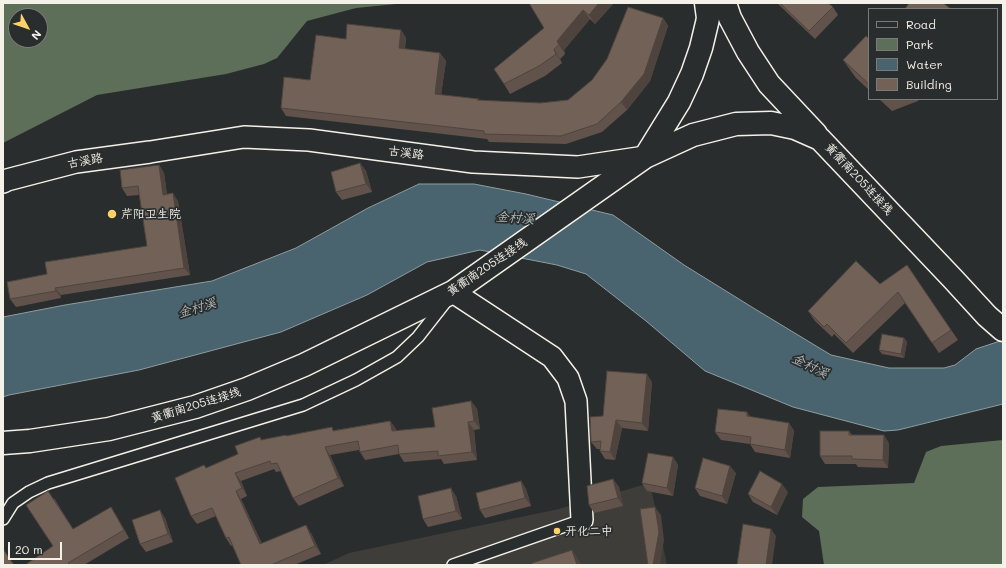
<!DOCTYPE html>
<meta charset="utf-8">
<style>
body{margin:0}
#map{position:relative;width:1006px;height:568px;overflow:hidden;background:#2a2d2e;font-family:Mali,sans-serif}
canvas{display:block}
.frame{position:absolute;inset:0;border:4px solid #f4f1e8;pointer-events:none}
.legend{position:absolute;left:868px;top:8px;width:130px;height:92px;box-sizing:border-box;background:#2a2d2e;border:1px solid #7b7b78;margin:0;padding:5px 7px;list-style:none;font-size:12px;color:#f4f1e8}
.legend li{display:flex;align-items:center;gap:8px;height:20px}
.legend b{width:20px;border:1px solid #7b7b78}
.north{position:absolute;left:8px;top:8px;width:40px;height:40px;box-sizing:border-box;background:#2a2d2e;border:1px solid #7b7b78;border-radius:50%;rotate:130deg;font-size:11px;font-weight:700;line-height:16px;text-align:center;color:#f4f1e8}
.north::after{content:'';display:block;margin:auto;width:14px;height:18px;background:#ffd166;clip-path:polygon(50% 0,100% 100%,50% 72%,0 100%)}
.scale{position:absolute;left:8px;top:542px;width:54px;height:18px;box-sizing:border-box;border:2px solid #f4f1e8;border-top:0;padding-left:5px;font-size:12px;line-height:14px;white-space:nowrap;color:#f4f1e8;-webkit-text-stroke:3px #2a2d2e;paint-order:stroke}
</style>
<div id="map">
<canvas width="1006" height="568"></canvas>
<div class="frame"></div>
<ul class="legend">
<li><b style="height:5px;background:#2a2d2e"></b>Road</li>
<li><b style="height:11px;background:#5d6f58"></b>Park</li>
<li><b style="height:11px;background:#4a646f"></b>Water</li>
<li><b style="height:11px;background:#716157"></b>Building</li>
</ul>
<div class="north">N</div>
<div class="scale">20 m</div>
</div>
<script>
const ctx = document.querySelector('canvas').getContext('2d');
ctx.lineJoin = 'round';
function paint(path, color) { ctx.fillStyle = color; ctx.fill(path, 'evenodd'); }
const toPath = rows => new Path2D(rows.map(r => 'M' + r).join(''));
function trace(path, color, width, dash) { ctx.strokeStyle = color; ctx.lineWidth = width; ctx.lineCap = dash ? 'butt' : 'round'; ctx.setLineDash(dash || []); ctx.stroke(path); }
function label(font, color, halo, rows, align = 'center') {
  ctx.font = font + ' Mali,"LXGW WenKai TC",sans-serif'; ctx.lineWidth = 3.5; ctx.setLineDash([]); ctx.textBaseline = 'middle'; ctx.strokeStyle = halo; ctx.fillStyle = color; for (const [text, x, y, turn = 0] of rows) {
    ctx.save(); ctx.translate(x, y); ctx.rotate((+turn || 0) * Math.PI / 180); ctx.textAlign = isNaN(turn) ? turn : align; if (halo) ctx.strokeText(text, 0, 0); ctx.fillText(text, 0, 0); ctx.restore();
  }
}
paint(toPath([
 [650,483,667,565,323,565,349,553,559,509]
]), '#3f3d3a');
paint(toPath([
 [3,3,406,3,356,8,307,21,277,58,264,64,226,74,97,95,3,143],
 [16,16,40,16,40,40,16,40],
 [1003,440,1003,565,824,565,819,531,802,517,803,499,818,487,914,483,926,452,941,446]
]), '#5d6f58');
const water = toPath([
 [419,184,474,184,526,194,613,215,643,236,684,265,755,309,831,355,889,368,944,368,955,365,976,349,1003,340,1003,404,898,430,884,431,793,407,705,371,646,321,586,274,557,265,480,250,427,262,367,295,281,332,139,370,9,395,3,397,3,317,65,305,212,281,296,248,368,208,419,184]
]);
paint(water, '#4a646f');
trace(water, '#8e9c9f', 1);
const lane = toPath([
 [3,519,13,503,29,492,48,483,303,405,356,380,397,357,418,337,447,300],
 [453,565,582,520]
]);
const street = toPath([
 [3,182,7,180,76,162,150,152,244,137,309,140,473,162,578,167,645,157],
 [453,292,552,357,568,378,576,401,582,520]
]);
const secondary = toPath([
 [725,3,730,18,748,52,769,84,816,134],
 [645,157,679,102,692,74,701,48,707,23,708,18,706,3],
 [3,443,30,441,109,429,195,407,247,389,304,365,453,292,645,157,693,135,736,124,771,123,795,128,820,139,953,279,987,316,1003,330]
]);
trace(lane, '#f4f1e8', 14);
trace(street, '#f4f1e8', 24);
trace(secondary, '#f4f1e8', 25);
trace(lane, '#2a2d2e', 11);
trace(street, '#2a2d2e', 21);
trace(secondary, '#2a2d2e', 22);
paint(toPath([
 [529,3,614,3,595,24,590,19,564,50,565,54,560,59,562,63,545,76,510,94,504,84,544,28],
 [777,3,829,3,829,4,833,7,838,15,815,39],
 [663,18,668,26,650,81,627,110,602,132,566,144,489,142,487,139,286,116,281,108,310,80,346,39,401,30,406,38,405,49,440,53,446,61,441,95,479,99,479,100,540,103,568,100,592,80],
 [869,39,869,90,856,78,843,60],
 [879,99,919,99,918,101,892,111],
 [360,163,366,171,372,192,342,200,336,192],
 [159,165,164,173,167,194,178,201,190,275,61,295,61,298,16,307,10,299,47,274,147,246,139,195,127,196,122,188],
 [907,265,958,340,939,353,905,303,853,353,834,334,832,337,815,321,808,311,880,284],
 [904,338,907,342,904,358,882,354,879,350],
 [652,382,648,431,622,428,615,460,605,459,600,451,600,449,597,449,591,442,603,416],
 [471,401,477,409,480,429,474,430,477,460,444,464,441,459,404,462,399,454,365,460,360,452,359,450,330,455,344,486,299,506,293,498,281,471,276,472,274,469,241,481,247,496,241,499,262,544,311,533,321,554,294,565,241,565,232,545,231,546,226,538,216,516,197,524,191,516,206,468,238,454,262,440,286,436,335,430,390,421,396,429,396,431,435,427],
 [751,417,789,423,794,431,790,458,755,452,750,444,721,440,715,432],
 [849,431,852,435,889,443,888,468,858,467,856,464,825,464,820,456],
 [673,457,678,465,673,496,647,491,642,483],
 [736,473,727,504,700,496,695,488],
 [613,479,619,487,623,506,594,513,589,505],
 [521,481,526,489,531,506,485,518,480,510],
 [788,492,777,515,753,502,748,494],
 [456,496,462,519,428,527,423,519],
 [54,498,73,529,116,515,129,538,84,565,25,565,53,546],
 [165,518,173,542,146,552,140,544]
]), '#61534b');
paint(toPath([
 [599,3,614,3,595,24,589,15],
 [583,10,590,19,564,50,565,54,559,45,557,41],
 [663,18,668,26,650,81,627,110,621,102],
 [401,30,406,38,404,56,399,48],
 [554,49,560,59,562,63,556,54],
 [440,53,446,61,440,102,435,94],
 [360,163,366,171,372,192,366,184],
 [159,165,164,173,168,203,163,195],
 [173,193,178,201,190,275,184,268],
 [55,288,61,295,61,298,56,291],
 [904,338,907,342,904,358,901,354],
 [647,374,652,382,648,431,642,423],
 [471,401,477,409,480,429,474,421],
 [747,412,753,420,747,416],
 [616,420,622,428,615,460,610,452],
 [390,421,396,429,397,439,392,431],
 [468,422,474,430,477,460,472,452],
 [789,423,794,431,790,458,785,450],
 [884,435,889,443,888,468,883,460],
 [325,447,330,455,344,486,338,478],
 [673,457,678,465,673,496,667,488],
 [730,466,736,473,727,504,722,496],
 [235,473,241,481,247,496,242,488],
 [613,479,619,487,623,506,618,498],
 [521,481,526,489,531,506,525,498],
 [782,484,788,492,777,515,771,507],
 [451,488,456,496,462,519,456,511],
 [236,491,241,499,266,552,260,544],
 [111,507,116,515,129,538,124,530],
 [655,507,661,515,664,540,660,565,653,565],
 [160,510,165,518,173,542,168,534],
 [306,525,311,533,321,554,315,546],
 [771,529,776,536,772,565,766,565],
 [572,550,580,562,581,565,577,565]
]), '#4f443d');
const building = toPath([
 [529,3,599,3,589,15,583,10,557,41,559,45,554,49,556,54,539,66,504,84,494,69,544,28,529,3],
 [780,3,828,3,833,7,809,31,780,3],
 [909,3,943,3,951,9,905,9,909,3],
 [628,7,663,18,644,74,621,102,597,124,561,136,484,134,484,131,281,108,284,77,310,80,316,35,346,39,347,24,401,30,399,48,440,53,435,94,479,99,477,100,540,103,568,100,592,80,607,59,628,7],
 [866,36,869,39,869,84,843,60,866,36],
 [360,163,366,184,336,192,331,172,360,163],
 [159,165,163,195,173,193,184,268,55,288,56,291,10,299,7,282,47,274,45,262,147,246,138,186,122,188,120,170,159,165],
 [856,261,880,284,907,265,951,330,932,343,898,292,846,343,827,324,824,327,808,311,856,261],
 [882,334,904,338,901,354,879,350,882,334],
 [607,371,647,374,642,423,616,420,610,452,600,451,601,441,591,442,590,417,603,416,607,371],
 [471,401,474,421,468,422,472,452,438,456,438,451,399,454,398,445,360,452,358,441,325,447,338,478,293,498,277,463,271,464,270,461,235,473,242,488,236,491,260,544,306,525,315,546,271,565,241,565,229,537,226,538,212,508,191,516,175,478,204,465,206,468,238,454,235,446,260,437,261,440,286,435,286,436,332,427,333,431,390,421,392,431,435,427,432,408,471,401],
 [718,409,747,412,747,416,789,423,785,450,750,444,751,437,715,432,718,409],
 [820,431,849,431,849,435,884,435,883,460,852,459,852,456,820,456,820,431],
 [648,453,673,457,667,488,642,483,648,453],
 [703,458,730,466,722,496,695,488,703,458],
 [760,471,782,484,771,507,748,494,760,471],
 [613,479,618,498,589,505,587,486,613,479],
 [521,481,525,498,480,510,476,493,521,481],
 [451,488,456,511,423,519,418,496,451,488],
 [48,491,73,529,111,507,124,530,68,563,70,565,25,565,53,546,26,505,48,491],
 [655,507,659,532,653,565,648,565,640,509,655,507],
 [160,510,168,534,140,544,132,520,160,510],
 [743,524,771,529,766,565,737,565,743,524],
 [3,549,14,565,3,565,3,549],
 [572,550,577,565,533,565,532,563,572,550]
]);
paint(building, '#716157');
trace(building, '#4f443d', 1);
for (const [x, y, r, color] of [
 [112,214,5,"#ffd166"],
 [557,531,4,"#ffd166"]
]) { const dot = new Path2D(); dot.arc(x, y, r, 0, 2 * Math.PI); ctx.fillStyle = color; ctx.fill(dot); trace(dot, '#2a2d2e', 1.5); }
label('12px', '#f4f1e8', '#2a2d2e', [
 ["古溪路",406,153,7],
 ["古溪路",85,161,-10],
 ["黄衢南205连接线",859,179,47],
 ["黄衢南205连接线",487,267,-34],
 ["黄衢南205连接线",196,405,-17]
]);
label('12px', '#f4f1e8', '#2a2d2e', [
 ["芹阳卫生院",121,214],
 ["开化二中",565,531]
], 'left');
label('italic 13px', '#b0b9b8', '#2a2d2e', [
 ["金村溪",515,218,4],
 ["金村溪",197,308,-17],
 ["金村溪",810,366,26]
]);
</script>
